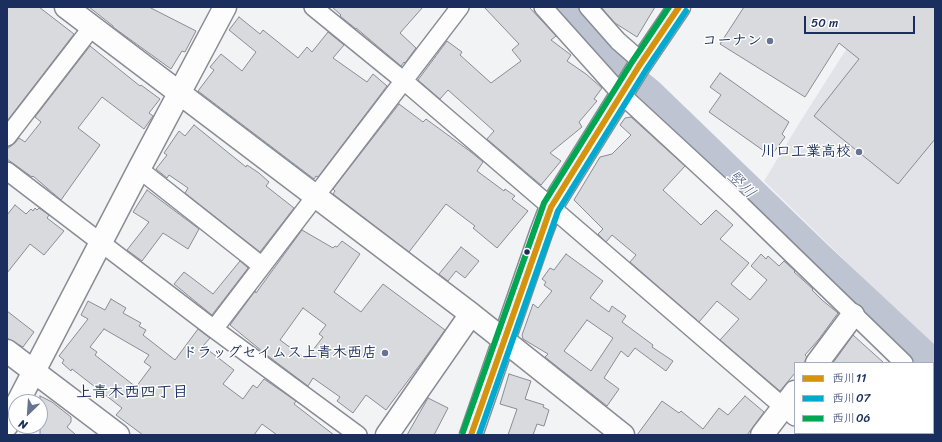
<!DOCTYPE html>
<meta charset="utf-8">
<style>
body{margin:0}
#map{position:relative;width:942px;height:442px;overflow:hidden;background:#f2f3f4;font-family:Sriracha,"Klee One",sans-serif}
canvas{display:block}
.frame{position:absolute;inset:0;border:8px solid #1b2f5e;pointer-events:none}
.legend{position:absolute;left:794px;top:362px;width:140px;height:72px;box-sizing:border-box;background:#fff;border:1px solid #a4acbf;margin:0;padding:5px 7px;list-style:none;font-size:12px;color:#1b2f5e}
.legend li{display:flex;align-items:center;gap:8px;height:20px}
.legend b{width:20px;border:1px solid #a4acbf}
.north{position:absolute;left:8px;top:394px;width:40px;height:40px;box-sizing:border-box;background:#fff;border:1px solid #a4acbf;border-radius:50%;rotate:205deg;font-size:11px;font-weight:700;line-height:16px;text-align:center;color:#1b2f5e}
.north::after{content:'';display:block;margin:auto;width:14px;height:18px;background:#667492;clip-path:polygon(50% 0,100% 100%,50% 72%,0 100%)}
.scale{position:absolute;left:804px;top:16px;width:111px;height:18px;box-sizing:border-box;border:2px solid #1b2f5e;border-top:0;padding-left:5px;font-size:12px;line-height:14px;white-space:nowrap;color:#1b2f5e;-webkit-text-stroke:3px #fff;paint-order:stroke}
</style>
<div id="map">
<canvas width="942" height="442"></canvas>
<div class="frame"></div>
<ul class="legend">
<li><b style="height:5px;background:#d6940e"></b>西川11</li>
<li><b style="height:5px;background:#00a9ce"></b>西川07</li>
<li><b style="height:5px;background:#00a651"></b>西川06</li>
</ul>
<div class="north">N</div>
<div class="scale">50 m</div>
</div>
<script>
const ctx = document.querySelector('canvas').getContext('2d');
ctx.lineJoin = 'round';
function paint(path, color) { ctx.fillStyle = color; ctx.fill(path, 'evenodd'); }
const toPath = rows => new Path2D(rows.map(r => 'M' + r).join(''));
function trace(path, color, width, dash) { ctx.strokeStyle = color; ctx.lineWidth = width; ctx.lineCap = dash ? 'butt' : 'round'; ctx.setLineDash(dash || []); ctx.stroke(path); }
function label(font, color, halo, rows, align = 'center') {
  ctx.font = font + ' Sriracha,"Klee One",sans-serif'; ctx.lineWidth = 3; ctx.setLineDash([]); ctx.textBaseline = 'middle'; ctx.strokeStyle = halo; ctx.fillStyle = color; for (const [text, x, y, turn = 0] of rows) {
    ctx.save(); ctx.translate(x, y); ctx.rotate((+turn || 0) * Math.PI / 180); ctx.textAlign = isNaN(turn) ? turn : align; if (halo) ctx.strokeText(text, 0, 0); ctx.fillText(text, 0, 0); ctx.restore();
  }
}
paint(toPath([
 [873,7,935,7,935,349,764,181,800,122]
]), '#e1e3e8');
paint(toPath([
 [551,7,580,7,621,51,659,82,831,248,935,345,935,384,933,382,933,363,913,363,647,108]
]), '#bec4d1');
const building = toPath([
 [7,7,39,7,74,34,7,121,7,7],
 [89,7,149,7,196,31,185,52,182,51,171,69,113,27,113,26,89,7],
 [332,7,423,7,400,33,416,48,405,63,404,62,401,66,356,28,356,29,340,16,341,15,332,7],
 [484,7,529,7,556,36,551,40,571,55,567,61,586,74,602,88,594,99,597,101,579,122,582,127,550,153,561,161,541,185,487,139,494,131,448,90,440,99,418,80,447,41,462,52,460,55,491,83,521,61,512,50,519,44,484,7],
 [601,7,655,7,637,37,615,23,601,7],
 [744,7,935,7,935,139,898,184,814,116,859,59,839,43,805,97,720,44,744,7],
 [239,17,260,34,263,30,298,58,307,47,312,52,328,32,344,45,333,58,367,82,373,74,387,86,318,177,316,176,314,179,198,91,214,70,210,67,221,54,242,71,256,52,229,30,239,17],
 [90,46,140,86,141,85,160,99,149,113,153,116,144,129,102,97,78,128,100,145,61,200,33,176,32,177,7,159,7,149,15,143,19,138,25,142,41,122,35,117,90,46],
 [720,73,789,122,782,134,785,137,771,156,709,112,721,95,710,87,720,73],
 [399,104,423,122,426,119,471,152,483,162,477,171,504,191,505,189,515,196,512,199,528,211,497,248,473,228,475,226,446,204,409,252,333,194,335,191,333,189,399,104],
 [631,117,685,166,663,190,701,225,716,210,733,225,720,239,749,263,731,284,750,300,767,280,751,266,761,254,766,259,768,256,779,266,784,261,795,271,794,272,813,289,812,290,822,300,838,313,819,339,805,355,807,357,804,363,795,363,795,373,780,391,720,340,739,319,717,301,699,322,630,262,636,255,612,235,606,242,598,234,603,229,574,200,600,157,612,154,631,135,620,125,625,118,631,117],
 [194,125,246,167,247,165,259,173,269,182,266,186,294,208,260,252,185,193,188,188,169,175,167,178,156,169,167,155,164,153,179,131,185,136,194,125],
 [147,190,199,229,188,249,163,233,142,261,127,250,149,222,133,212,147,190],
 [15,205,26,214,31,209,33,211,35,208,37,210,39,208,49,215,47,218,64,231,44,255,30,244,7,273,7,215,15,205],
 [302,230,333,248,335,246,337,247,342,241,360,254,334,292,361,312,383,284,445,330,422,362,386,410,366,395,353,413,337,401,340,397,313,378,308,386,268,356,230,325,255,291,256,293,302,230],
 [303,308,326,325,319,334,323,337,306,359,280,340,303,308],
 [461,247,479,261,465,278,456,271,448,281,439,274,461,247],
 [566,254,603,281,590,298,609,312,612,306,626,316,622,322,653,345,652,347,673,361,666,371,635,348,628,357,621,351,604,378,619,389,607,406,545,357,548,354,523,339,522,335,533,304,538,308,552,291,544,285,546,282,542,279,550,268,554,270,566,254],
 [587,320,613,338,591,371,564,351,587,320],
 [240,261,248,268,212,315,174,284,184,272,213,294,240,261],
 [111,299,126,308,123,313,141,323,139,326,146,330,143,335,175,360,198,329,210,338,203,346,234,370,223,384,243,399,253,385,257,388,264,379,296,401,294,404,334,435,277,435,262,424,254,435,143,435,116,415,122,408,72,369,71,371,62,363,64,360,59,356,88,319,81,315,88,301,105,310,111,299],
 [104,329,149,355,144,362,151,367,136,387,95,355,97,352,90,347,104,329],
 [7,311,34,332,23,347,7,338,7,311],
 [853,335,884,363,833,363,853,335],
 [509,374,531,381,525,399,544,405,543,407,549,410,544,426,537,424,533,435,508,435,517,409,500,404,509,374],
 [40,396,52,402,71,417,71,422,67,427,76,435,40,435,40,396],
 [745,396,764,412,747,435,637,435,662,401,679,413,681,411,703,429,719,408,728,415,745,396],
 [428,398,448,408,434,435,407,435,428,398]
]);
paint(building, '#d8dadd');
trace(building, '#888c95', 1);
const street = toPath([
 [313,7,404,81,551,207,795,417],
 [543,7,621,94,738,202,904,363],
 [588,7,618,41,642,62],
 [7,137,92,27],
 [139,169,262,266],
 [7,171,214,329,358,435],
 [214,329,460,7],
 [933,390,935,392],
 [813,433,816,435]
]);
const secondary = toPath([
 [66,7,471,314,623,435],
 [7,351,118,435],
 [817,363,853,315],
 [18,402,139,169,225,7],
 [7,425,16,407],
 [387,435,471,314],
 [471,435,541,233,551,207,639,66,679,7],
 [762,435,795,392]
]);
trace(street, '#888c95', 20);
trace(secondary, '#888c95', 25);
trace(street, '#fdfdfd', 17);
trace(secondary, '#fdfdfd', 22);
trace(toPath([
 [471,435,551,207,639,66,679,7]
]), '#d6940e', 6);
trace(toPath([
 [479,435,558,211,646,70,686,11]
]), '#00a9ce', 6);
trace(toPath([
 [463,432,544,203,632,62,669,7]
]), '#00a651', 6);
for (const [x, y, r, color] of [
 [770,41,4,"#667492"],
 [859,152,4,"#667492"],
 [527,252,3.5,"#1b2f5e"],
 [385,353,4,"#667492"]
]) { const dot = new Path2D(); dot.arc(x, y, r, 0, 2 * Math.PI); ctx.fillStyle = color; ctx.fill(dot); trace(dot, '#fff', 1.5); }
label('bold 15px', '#1b2f5e', '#fff', [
 ["コーナン",762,41],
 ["川口工業高校",851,152],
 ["ドラッグセイムス上青木西店",377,353]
], 'right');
label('italic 16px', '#4c5c81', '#fff', [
 ["竪川",741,185,45]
]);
label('bold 16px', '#1b2f5e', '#fff', [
 ["上青木西四丁目",132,393]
]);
</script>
